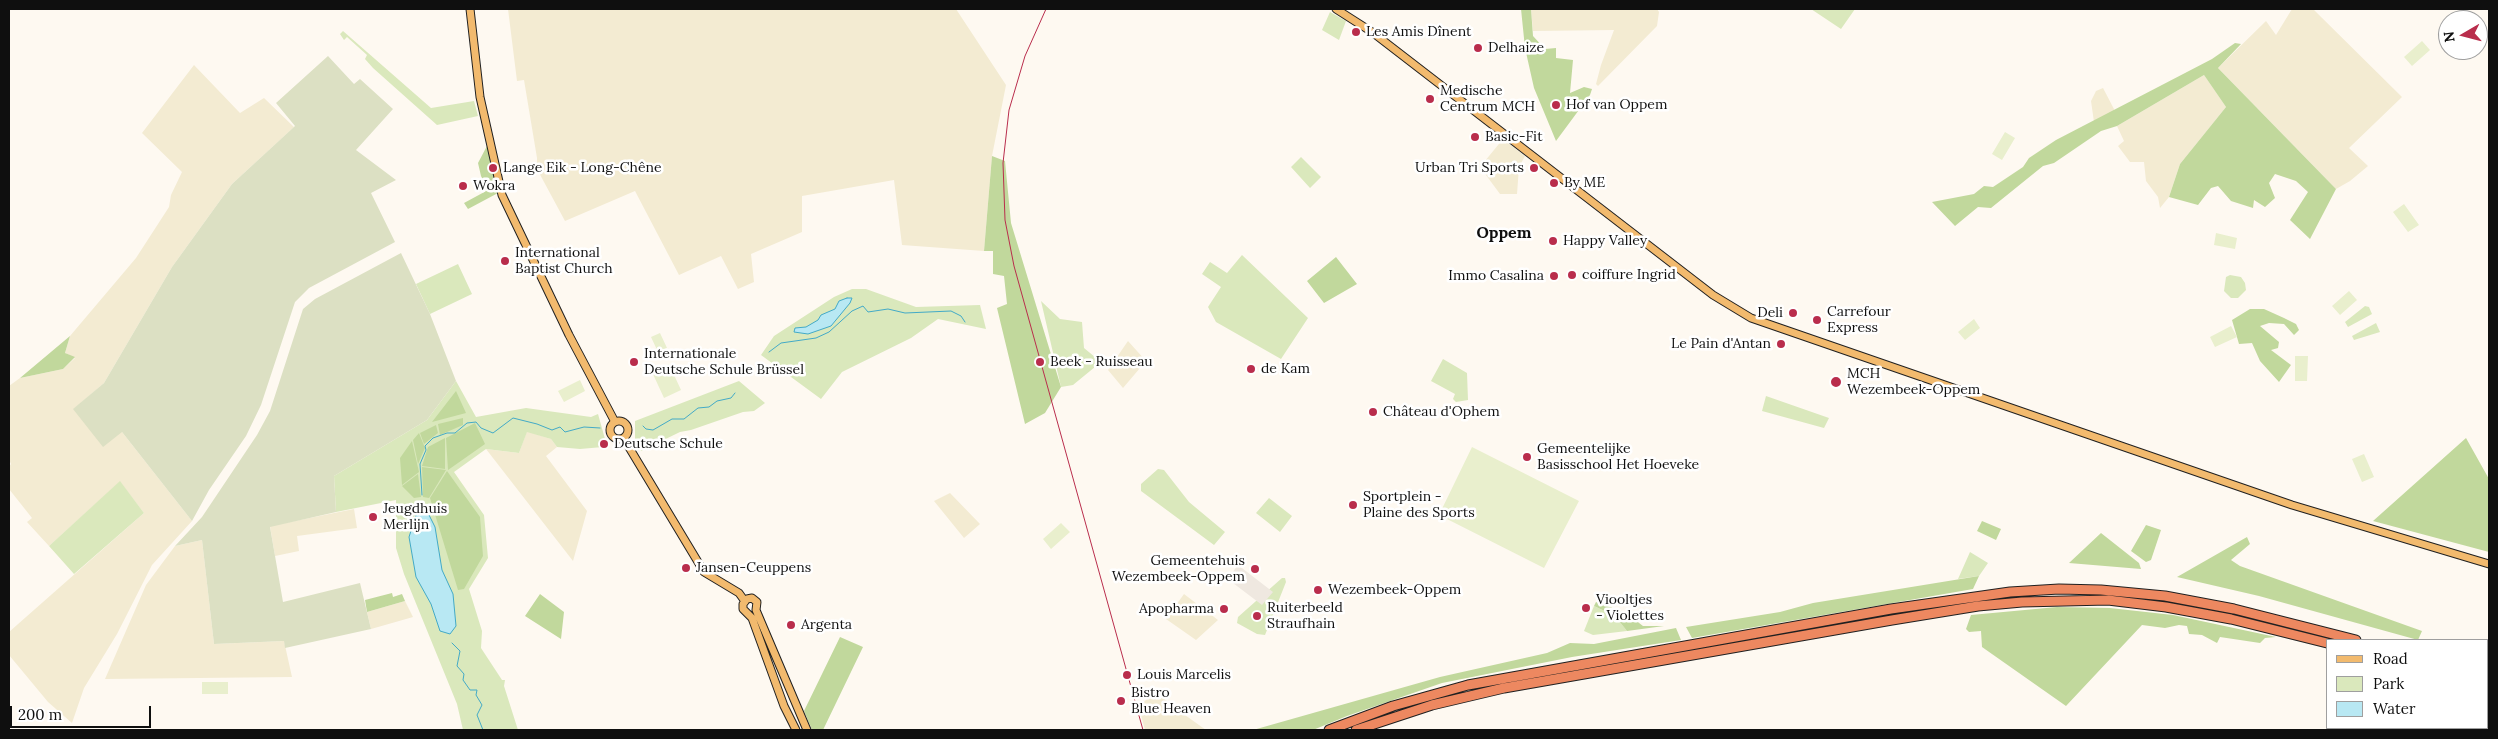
<!DOCTYPE html>
<meta charset="utf-8">
<style>
body{margin:0}
#map{position:relative;width:2498px;height:739px;overflow:hidden;background:#fef9f1;font-family:Lora,serif}
canvas{display:block}
.frame{position:absolute;inset:0;border:10px solid #0f0f0f;pointer-events:none}
.legend{position:absolute;left:2326px;top:639px;width:162px;height:90px;box-sizing:border-box;background:#fff;border:1px solid #9f9f9f;margin:0;padding:6px 9px;list-style:none;font-size:15px;color:#0f0f0f}
.legend li{display:flex;align-items:center;gap:10px;height:25px}
.legend b{width:25px;border:1px solid #9f9f9f}
.north{position:absolute;left:2438px;top:10px;width:50px;height:50px;box-sizing:border-box;background:#fff;border:1px solid #9f9f9f;border-radius:50%;rotate:262deg;font-size:14px;font-weight:700;line-height:20px;text-align:center;color:#0f0f0f}
.north::after{content:'';display:block;margin:auto;width:18px;height:22px;background:#b92d4c;clip-path:polygon(50% 0,100% 100%,50% 72%,0 100%)}
.scale{position:absolute;left:10px;top:706px;width:141px;height:22px;box-sizing:border-box;border:2px solid #0f0f0f;border-top:0;padding-left:6px;font-size:15px;line-height:18px;white-space:nowrap;color:#0f0f0f;-webkit-text-stroke:4px #fff;paint-order:stroke}
</style>
<div id="map">
<canvas width="2498" height="739"></canvas>
<div class="frame"></div>
<ul class="legend">
<li><b style="height:6px;background:#f2ba6e"></b>Road</li>
<li><b style="height:14px;background:#dae8bc"></b>Park</li>
<li><b style="height:14px;background:#b8e8f3"></b>Water</li>
</ul>
<div class="north">N</div>
<div class="scale">200 m</div>
</div>
<script>
const ctx = document.querySelector('canvas').getContext('2d');
ctx.lineJoin = 'round';
function paint(path, color) { ctx.fillStyle = color; ctx.fill(path, 'evenodd'); }
const toPath = rows => new Path2D(rows.map(r => 'M' + r).join(''));
function trace(path, color, width, dash) { ctx.strokeStyle = color; ctx.lineWidth = width; ctx.lineCap = dash ? 'butt' : 'round'; ctx.setLineDash(dash || []); ctx.stroke(path); }
function label(font, color, halo, rows, align = 'center') {
  ctx.font = font + ' Lora,serif'; ctx.lineWidth = 5; ctx.setLineDash([]); ctx.textBaseline = 'middle'; ctx.strokeStyle = halo; ctx.fillStyle = color; for (const [text, x, y, turn = 0] of rows) {
    ctx.save(); ctx.translate(x, y); ctx.rotate((+turn || 0) * Math.PI / 180); ctx.textAlign = isNaN(turn) ? turn : align; if (halo) ctx.strokeText(text, 0, 0); ctx.fillText(text, 0, 0); ctx.restore();
  }
}
paint(toPath([
 [508,9,956,9,1006,85,992,156,984,251,902,245,894,180,802,196,802,232,751,254,754,282,738,289,721,256,679,275,635,191,565,221,537,169,537,158,524,80,517,81],
 [1531,9,1657,9,1659,12,1657,26,1598,86,1596,84,1601,65,1614,30,1533,31],
 [2292,9,2313,9,2402,97,2349,148,2368,166,2350,181,2336,189,2218,68,2266,21,2276,35],
 [194,65,240,113,264,98,294,127,232,184,172,267,104,383,74,409,122,432,192,521,152,565,117,634,84,688,72,723,48,702,9,655,9,632,144,513,120,482,49,546,27,522,32,518,9,489,9,467,11,464,9,460,9,386,20,378,63,369,75,358,65,353,70,336,136,258,169,207,171,195,182,172,142,133],
 [2204,75,2226,107,2180,164,2169,197,2160,208,2158,197,2146,181,2144,162,2130,162,2118,146,2124,141,2117,126],
 [2103,88,2115,111,2094,122,2091,101,2096,91],
 [1503,139,1525,156,1519,167,1517,194,1500,194,1480,167],
 [1128,341,1146,361,1123,388,1108,370],
 [527,431,551,439,557,447,546,456,587,511,573,561,486,449,519,453],
 [950,493,980,524,964,538,934,501],
 [354,509,357,528,297,536,299,551,275,556,270,526],
 [202,540,214,644,284,641,292,677,105,679,146,585,175,546],
 [1184,594,1218,620,1196,640,1166,619],
 [405,601,413,617,371,629,367,612],
 [1155,691,1178,710,1206,730,1145,730,1139,707]
]), '#f3ebd2');
paint(toPath([
 [1811,9,1855,9,1841,29],
 [1330,12,1346,21,1339,40,1322,30],
 [343,31,431,108,474,101,478,116,437,125,373,68,365,59,367,55,347,37,344,40,340,34],
 [1301,157,1321,177,1310,188,1291,167],
 [1242,255,1308,318,1281,359,1216,322,1208,307,1221,287,1202,274,1210,262,1227,273],
 [458,264,472,294,430,314,416,284],
 [2230,275,2241,277,2245,283,2246,290,2238,298,2231,298,2224,291,2226,277],
 [852,289,866,289,916,307,980,305,986,329,938,319,911,338,842,372,821,399,761,355,774,336,834,297],
 [1041,301,1060,319,1082,322,1084,348,1101,362,1073,385,1061,387],
 [2365,306,2369,307,2372,314,2348,327,2345,322],
 [2376,323,2380,332,2354,340,2352,336],
 [1443,359,1467,373,1468,400,1456,402,1453,399,1455,394,1431,381],
 [456,381,476,417,526,408,591,417,598,414,605,439,603,447,580,449,557,447,551,439,527,432,519,453,486,449,454,472,484,515,488,558,469,589,482,631,481,648,502,680,505,680,504,686,518,730,463,730,457,704,404,574,396,548,396,500,336,512,334,476,427,420],
 [739,381,765,403,754,411,743,412,691,430,680,432,641,451,635,439,635,421],
 [1766,396,1829,418,1824,428,1762,411],
 [1158,469,1164,470,1189,502,1225,532,1214,545,1141,491,1141,484],
 [120,481,144,513,74,574,49,546],
 [1269,498,1292,516,1280,532,1256,513],
 [1970,552,1988,563,1979,576,1958,579],
 [1282,578,1285,578,1286,582,1265,635,1257,634,1237,623,1238,617],
 [1594,606,1615,616,1627,631,1593,635,1584,631]
]), '#dae8bc');
paint(toPath([
 [1521,9,1531,9,1533,36,1545,49,1556,48,1556,58,1573,60,1570,93,1584,87,1592,89,1590,95,1556,141,1534,88,1525,48],
 [2235,43,2241,44,2218,68,2336,189,2310,239,2290,220,2308,192,2296,181,2275,174,2269,183,2275,198,2265,207,2254,200,2253,208,2231,201,2218,186,2211,188,2198,205,2169,197,2180,164,2226,107,2204,75,2117,126,2101,131,2054,163,2043,166,1991,208,1978,207,1955,226,1932,202,1974,194,1984,186,1993,187,2023,167,2029,158,2056,140,2212,59],
 [488,144,498,193,468,209,464,203,488,190,481,176,478,163],
 [992,156,1005,161,1011,223,1061,387,1045,413,1025,424,997,308,1007,304,1004,276,993,274,993,251,984,251],
 [1336,257,1357,284,1324,303,1307,281],
 [2250,309,2264,309,2284,318,2296,324,2299,330,2294,335,2284,324,2269,323,2260,326,2279,342,2278,348,2271,350,2291,365,2279,382,2260,361,2252,343,2239,344,2232,320],
 [70,336,65,353,75,357,63,369,20,378],
 [456,391,466,413,432,422],
 [463,418,463,425,440,435,438,424],
 [475,423,485,444,448,470,446,438],
 [436,425,438,433,424,444,420,433],
 [419,433,425,448,418,464,413,440],
 [445,438,445,469,422,466,428,447],
 [2466,438,2489,479,2489,552,2373,521],
 [412,441,419,472,402,485,400,458],
 [422,467,446,470,429,498,423,497],
 [447,471,480,517,483,556,464,589,458,590,430,498],
 [418,474,421,497,414,498,402,486],
 [1982,521,2001,529,1996,540,1977,531],
 [2146,525,2161,530,2151,560,2146,562,2131,551],
 [2101,533,2139,563,2141,569,2069,563],
 [2247,537,2250,544,2231,560,2240,566,2422,631,2418,640,2259,596,2177,577],
 [1979,576,1973,589,1692,638,1686,627,1780,612,1813,603],
 [392,593,393,597,402,594,405,601,367,612,365,600],
 [540,594,564,612,561,639,525,616],
 [1596,602,1626,613,1643,626,1664,626,1627,631,1615,616,1594,606],
 [2057,607,2110,608,2173,615,2276,637,2265,638,2260,643,2220,637,2217,643,2202,635,2189,634,2187,626,2179,625,2165,628,2142,625,2066,706,1982,647,1981,631,1969,632,1966,629,1971,615],
 [1676,628,1681,640,1572,657,1442,683,1347,716,1313,730,1253,730,1440,677,1547,653,1570,643,1594,644],
 [840,637,863,647,823,730,812,730,804,711]
]), '#c1d89c');
paint(toPath([
 [328,56,354,84,360,79,393,109,356,150,396,180,371,193,395,242,309,288,295,302,261,405,246,436,209,490,192,521,122,432,103,447,73,409,104,383,172,267,232,184,295,126,276,103],
 [401,253,430,314,456,381,427,420,334,476,336,512,270,527,283,602,360,583,371,629,285,648,284,641,214,644,202,540,175,546,202,517,257,435,270,411,303,309,315,299]
]), '#dce0c3');
paint(toPath([
 [2422,41,2430,50,2412,66,2404,57],
 [2005,132,2015,138,2002,160,1992,154],
 [2404,204,2419,225,2408,232,2393,212],
 [2216,233,2237,238,2235,249,2214,245],
 [2349,291,2357,300,2340,315,2332,306],
 [1974,319,1980,328,1965,340,1958,332],
 [2231,326,2237,337,2215,347,2210,337],
 [660,333,667,348,658,352,651,337],
 [2295,356,2308,356,2307,381,2295,381],
 [669,364,681,390,664,398,652,372],
 [580,380,585,391,564,402,558,391],
 [1472,447,1579,501,1544,568,1439,515],
 [2364,454,2374,477,2362,482,2352,459],
 [1061,523,1070,532,1051,549,1043,539],
 [202,682,228,682,228,694,202,694]
]), '#e9efcd');
paint(toPath([
 [1238,565,1273,592,1262,605,1229,580,1226,581]
]), '#efe8e0');
const water = toPath([
 [847,298,852,298,850,303,831,326,808,334,794,332,795,328,806,327,818,320,821,315,835,309,839,301,847,298],
 [420,503,423,503,435,527,442,570,453,594,456,626,450,634,440,631,431,604,416,577,409,537,420,503]
]);
paint(water, '#b8e8f3');
trace(water, '#43aac7', 1);
trace(toPath([
 [769,352,781,343,816,338,829,332,852,311,863,306,868,312,888,309,905,313,951,311,961,316,965,322],
 [643,426,646,429,653,430,672,419,684,419,698,408,709,407,717,401,731,398,735,393],
 [422,495,420,464,426,450,425,446,433,438,447,433,455,433,467,423,476,422,481,428,493,433,513,418,537,424,552,430,560,427,565,432,584,427,600,428],
 [452,643,460,651,457,666,464,674,463,680,470,690,477,690,476,695,482,705,477,715,483,730]
]), '#43aac7', 1);
const major = toPath([
 [470,9,480,97,502,195,569,335,615,422],
 [1336,9,1372,32,1713,295,1751,318,2292,505,2489,564],
 '610 430a9 9 0 1 1 18 0a9 9 0 1 1-18 0Z',
 [624,439,704,572,739,593,744,600],
 [796,730,784,706,752,618,743,609,743,604,747,599,752,598,757,602,756,610,807,730]
]);
const highway = toPath([
 [2487,674,2489,675],
 [2487,685,2489,685],
 [1329,730,1393,706,1468,685,1891,609,2010,592,2059,589,2101,590,2165,596,2234,609,2356,640],
 [1356,730,1432,705,1504,688,1892,620,1978,606,2022,602,2108,600,2166,607,2231,619,2327,643]
]);
trace(major, '#202020', 9);
trace(highway, '#202020', 11);
trace(major, '#f2ba6e', 7);
trace(highway, '#ed8860', 9);
trace(toPath([
 [1046,9,1025,56,1009,110,1003,163,1005,220,1014,266,1143,730]
]), '#b92d4c', 1);
for (const [x, y, r, color] of [
 [1356,32,5,"#b92d4c"],
 [1478,48,5,"#b92d4c"],
 [1430,99,5,"#b92d4c"],
 [1556,105,5,"#b92d4c"],
 [1475,137,5,"#b92d4c"],
 [493,168,5,"#b92d4c"],
 [1534,168,5,"#b92d4c"],
 [1554,183,5,"#b92d4c"],
 [463,186,5,"#b92d4c"],
 [1553,241,5,"#b92d4c"],
 [505,261,5,"#b92d4c"],
 [1572,275,5,"#b92d4c"],
 [1554,276,5,"#b92d4c"],
 [1793,313,5,"#b92d4c"],
 [1817,320,5,"#b92d4c"],
 [1781,344,5,"#b92d4c"],
 [634,362,5,"#b92d4c"],
 [1040,362,5,"#b92d4c"],
 [1251,369,5,"#b92d4c"],
 [1836,382,6,"#b92d4c"],
 [1373,412,5,"#b92d4c"],
 [604,444,5,"#b92d4c"],
 [1527,457,5,"#b92d4c"],
 [1353,505,5,"#b92d4c"],
 [373,517,5,"#b92d4c"],
 [686,568,5,"#b92d4c"],
 [1255,569,5,"#b92d4c"],
 [1318,590,5,"#b92d4c"],
 [1586,608,5,"#b92d4c"],
 [1224,609,5,"#b92d4c"],
 [1257,616,5,"#b92d4c"],
 [791,625,5,"#b92d4c"],
 [1127,675,5,"#b92d4c"],
 [1121,701,5,"#b92d4c"]
]) { const dot = new Path2D(); dot.arc(x, y, r, 0, 2 * Math.PI); ctx.fillStyle = color; ctx.fill(dot); trace(dot, '#fff', 2); }
label('14px', '#0f0f0f', '#fff', [
 ["Les Amis Dînent",1366,32],
 ["Delhaize",1488,48],
 ["Medische",1440,91],
 ["Centrum MCH",1440,107],
 ["Hof van Oppem",1566,105],
 ["Basic-Fit",1485,137],
 ["Lange Eik - Long-Chêne",503,168],
 ["Urban Tri Sports",1524,168,"right"],
 ["By ME",1564,183],
 ["Wokra",473,186],
 ["Happy Valley",1563,241],
 ["International",515,253],
 ["Baptist Church",515,269],
 ["coiffure Ingrid",1582,275],
 ["Immo Casalina",1544,276,"right"],
 ["Carrefour",1827,312],
 ["Express",1827,328],
 ["Deli",1783,313,"right"],
 ["Le Pain d'Antan",1771,344,"right"],
 ["Internationale",644,354],
 ["Deutsche Schule Brüssel",644,370],
 ["Beek - Ruisseau",1050,362],
 ["de Kam",1261,369],
 ["MCH",1847,374],
 ["Wezembeek-Oppem",1847,390],
 ["Château d'Ophem",1383,412],
 ["Deutsche Schule",614,444],
 ["Gemeentelijke",1537,449],
 ["Basisschool Het Hoeveke",1537,465],
 ["Sportplein -",1363,497],
 ["Plaine des Sports",1363,513],
 ["Jeugdhuis",383,509],
 ["Merlijn",383,525],
 ["Gemeentehuis",1245,561,"right"],
 ["Wezembeek-Oppem",1245,577,"right"],
 ["Jansen-Ceuppens",696,568],
 ["Wezembeek-Oppem",1328,590],
 ["Viooltjes",1596,600],
 ["- Violettes",1596,616],
 ["Ruiterbeeld",1267,608],
 ["Straufhain",1267,624],
 ["Apopharma",1214,609,"right"],
 ["Argenta",801,625],
 ["Louis Marcelis",1137,675],
 ["Bistro",1131,693],
 ["Blue Heaven",1131,709]
], 'left');
label('bold 16px', '#0f0f0f', '#fff', [
 ["Oppem",1504,233]
]);
</script>
